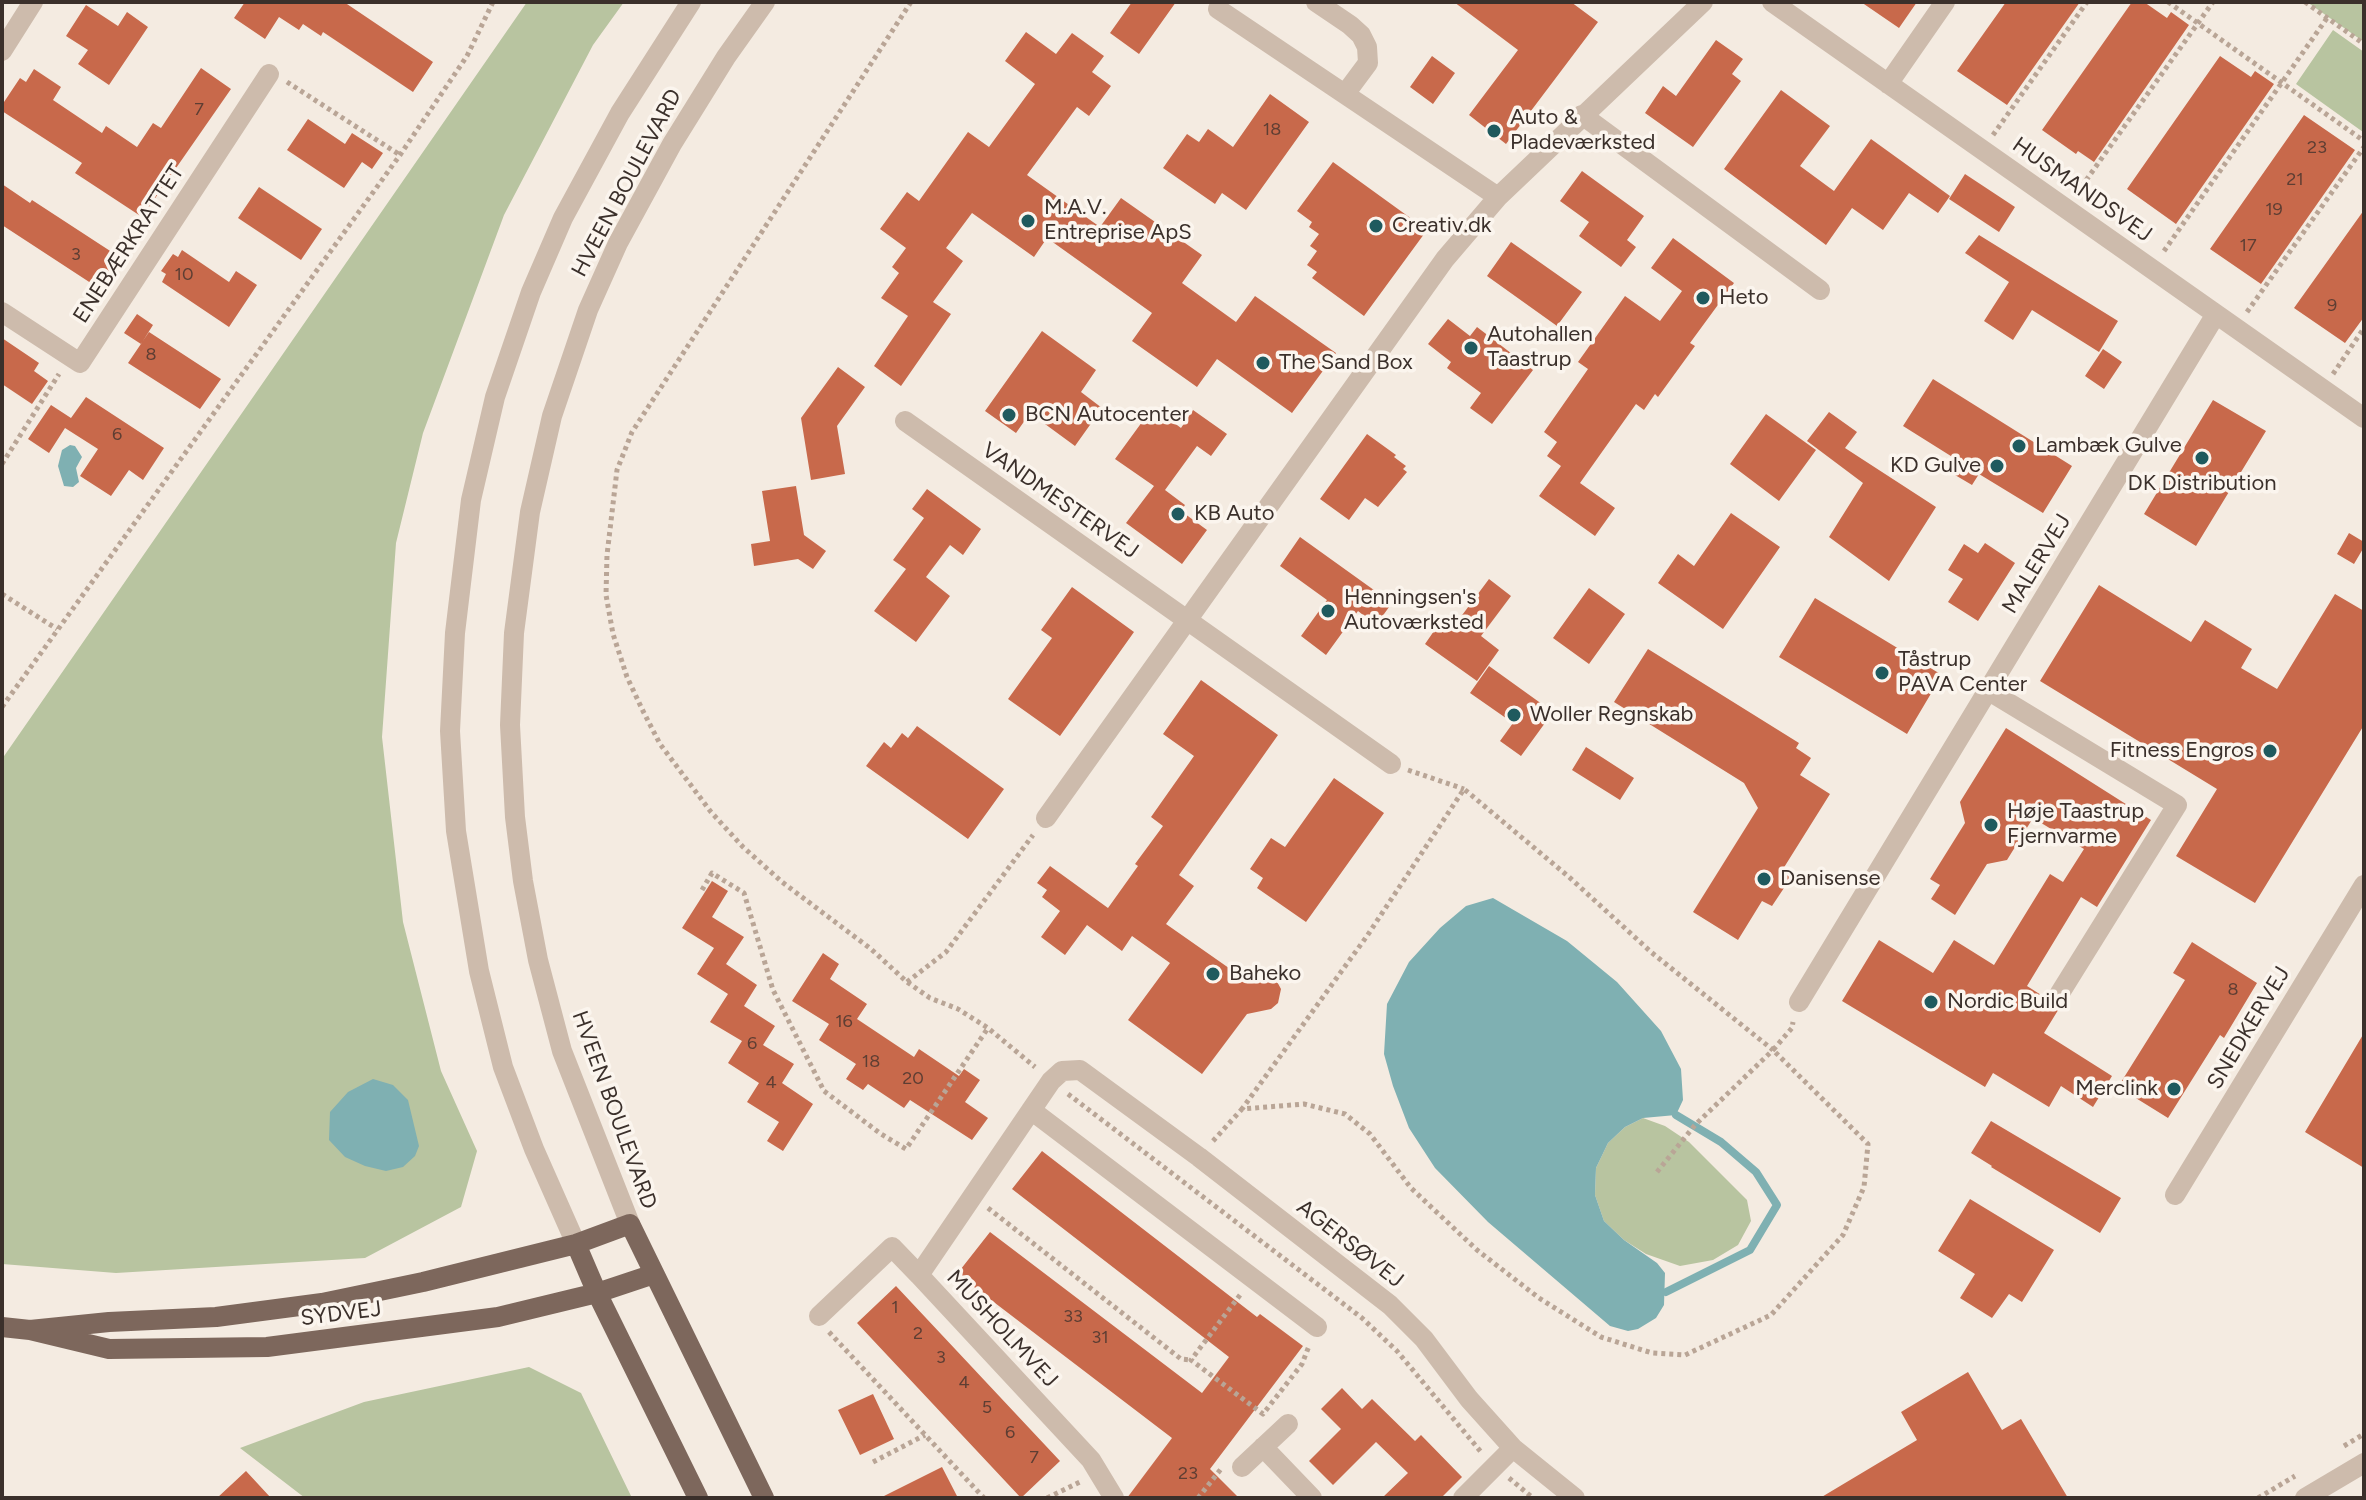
<!DOCTYPE html>
<meta charset="utf-8">
<style>
body{margin:0}
#map{position:relative;width:2366px;height:1500px;overflow:hidden;background:#f4ebe1;font-family:Figtree,sans-serif}
canvas{display:block}
.frame{position:absolute;inset:0;border:4px solid #3b302b;pointer-events:none}
</style>
<div id="map">
<canvas width="2366" height="1500"></canvas>
<div class="frame"></div>
</div>
<script>
const ctx = document.querySelector('canvas').getContext('2d');
ctx.lineJoin = 'round';
function paint(path, color) { ctx.fillStyle = color; ctx.fill(path, 'evenodd'); }
const toPath = rows => new Path2D(rows.map(r => 'M' + r).join(''));
function trace(path, color, width, dash) { ctx.strokeStyle = color; ctx.lineWidth = width; ctx.lineCap = dash ? 'butt' : 'round'; ctx.setLineDash(dash || []); ctx.stroke(path); }
function label(font, color, halo, rows, align = 'center') {
  ctx.font = font + ' Figtree,sans-serif'; ctx.lineWidth = 7; ctx.setLineDash([]); ctx.textBaseline = 'middle'; ctx.strokeStyle = halo; ctx.fillStyle = color; for (const [text, x, y, turn = 0] of rows) {
    ctx.save(); ctx.translate(x, y); ctx.rotate((+turn || 0) * Math.PI / 180); ctx.textAlign = isNaN(turn) ? turn : align; if (halo) ctx.strokeText(text, 0, 0); ctx.fillText(text, 0, 0); ctx.restore();
  }
}
paint(toPath([
 [527,2,624,2,593,45,504,215,423,433,396,543,382,737,403,922,441,1071,477,1151,461,1207,365,1258,116,1273,2,1264,2,759],
 [2307,2,2364,2,2364,42],
 [2333,30,2364,52,2363,132,2296,84],
 [1643,1118,1665,1126,1689,1142,1747,1200,1751,1221,1738,1245,1713,1260,1680,1266,1646,1254,1624,1240,1604,1221,1595,1195,1596,1168,1608,1143,1625,1127],
 [529,1367,581,1393,632,1498,305,1498,240,1448,364,1402]
]), '#b8c4a0');
paint(toPath([
 [70,445,75,446,82,457,76,468,79,482,73,487,64,486,58,466,62,450],
 [1493,898,1567,941,1617,982,1661,1031,1681,1069,1683,1100,1676,1115,1643,1118,1625,1127,1608,1143,1596,1168,1595,1195,1604,1221,1624,1240,1657,1263,1665,1273,1664,1305,1656,1318,1638,1329,1628,1331,1610,1326,1488,1222,1435,1168,1409,1128,1393,1086,1384,1054,1387,1004,1409,962,1440,928,1466,906],
 [373,1079,393,1085,408,1100,419,1146,415,1156,403,1167,386,1171,365,1166,345,1157,329,1140,330,1112,348,1092]
]), '#7fb0b2');
trace(toPath([
 [1666,1292,1750,1250,1777,1205,1756,1172,1721,1142,1676,1115]
]), '#7fb0b2', 8);
paint(toPath([
 [245,2,344,2,433,62,413,92,323,32,321,36,303,24,299,30,279,17,265,39,234,18],
 [1132,2,1176,2,1139,54,1110,33],
 [1454,2,1571,2,1598,22,1506,144,1469,115,1518,50],
 [1861,2,1917,2,1899,28],
 [2006,2,2080,2,2007,105,1957,71],
 [2132,2,2144,2,2167,18,2171,12,2189,25,2094,162,2078,151,2076,154,2042,130],
 [86,5,118,26,127,12,148,27,109,85,78,64,88,50,66,36],
 [1026,32,1056,54,1072,33,1104,56,1092,72,1111,86,1089,116,1077,107,1027,175,1100,227,1121,198,1202,255,1182,283,1236,322,1255,296,1336,353,1292,413,1217,359,1197,387,1132,341,1152,313,1047,238,1034,257,972,213,946,248,963,261,933,302,951,314,901,386,874,366,908,316,881,298,899,273,892,267,906,248,880,229,907,192,919,201,968,132,989,147,1035,84,1005,61],
 [1716,40,1743,59,1732,74,1741,81,1693,147,1645,113,1663,86,1676,96],
 [1432,56,1455,73,1433,104,1410,87],
 [2220,56,2251,77,2255,71,2274,84,2176,224,2127,189],
 [201,68,231,89,142,217,75,173,82,163,2,111,2,105,20,78,26,82,34,69,61,87,53,100,102,133,106,126,137,147,153,123,161,128],
 [1781,90,1830,126,1800,166,1834,191,1871,139,1950,196,1938,213,1909,193,1883,230,1852,208,1826,245,1724,169],
 [1270,94,1309,122,1246,210,1222,193,1215,204,1163,168,1187,134,1199,142,1208,129,1233,147],
 [2304,115,2355,150,2261,284,2210,249],
 [308,119,345,144,352,133,383,153,372,169,362,162,344,188,287,150],
 [1333,162,1427,230,1364,316,1312,278,1317,272,1307,265,1317,251,1310,246,1319,234,1309,227,1312,222,1297,211],
 [1582,171,1644,216,1627,240,1636,247,1621,267,1579,236,1589,222,1560,201],
 [1965,174,2015,207,1999,232,1949,199],
 [2,184,30,203,32,200,124,260,103,291,2,225],
 [259,187,322,229,301,260,238,218],
 [2364,210,2364,317,2345,343,2294,308],
 [1979,235,2118,321,2099,352,2032,310,2013,340,1984,321,2009,282,1965,253],
 [1673,238,1734,283,1690,343,1695,346,1658,397,1655,394,1644,410,1636,404,1580,483,1615,508,1595,536,1539,496,1561,466,1547,456,1557,442,1544,432,1588,369,1578,362,1625,296,1660,321,1682,291,1651,268],
 [1511,242,1582,292,1557,326,1487,276],
 [182,250,229,282,236,271,257,285,229,327,162,282,166,274,161,271,173,254,178,257],
 [137,314,153,325,141,344,124,333],
 [1448,319,1470,336,1477,327,1533,370,1492,424,1470,408,1481,393,1447,368,1451,362,1428,344],
 [1042,331,1096,370,1081,392,1102,408,1075,446,1030,413,1016,433,985,411],
 [149,332,221,379,200,409,128,363],
 [2,338,39,363,34,371,48,381,32,404,2,384],
 [2103,349,2122,362,2104,389,2085,376],
 [838,367,865,387,837,426,845,474,811,480,801,418],
 [1933,379,2072,466,2043,513,1979,474,1972,485,1955,475,1962,463,1903,426],
 [86,397,164,448,143,480,129,470,111,496,80,476,98,449,65,428,49,453,28,439,51,405,71,418],
 [2213,400,2266,431,2196,546,2144,514],
 [1153,407,1181,428,1193,410,1227,434,1211,456,1197,446,1165,490,1185,505,1181,511,1207,530,1182,564,1126,523,1154,486,1115,459],
 [1829,412,1857,432,1845,448,1936,507,1889,581,1829,537,1863,483,1807,441],
 [1766,414,1816,450,1779,501,1730,464],
 [1367,434,1396,455,1394,457,1406,466,1403,469,1407,472,1378,507,1365,498,1349,520,1320,499],
 [796,486,804,535,826,551,813,569,798,559,754,566,751,544,770,541,762,491],
 [927,489,981,529,963,555,950,545,926,577,950,596,916,642,874,611,906,569,893,560,924,518,912,509],
 [1731,513,1780,547,1723,629,1658,583,1678,554,1694,566],
 [2349,533,2364,542,2364,547,2354,564,2337,554],
 [1300,537,1392,603,1376,625,1358,611,1326,655,1301,636,1327,600,1280,566],
 [1985,543,2015,563,1978,621,1948,602,1963,579,1948,570,1964,544,1978,553],
 [1489,579,1511,596,1481,636,1499,650,1477,681,1425,644,1443,618,1454,626],
 [2099,585,2191,642,2205,620,2252,649,2241,668,2277,689,2335,594,2364,611,2364,725,2255,903,2176,856,2217,789,2040,681],
 [1072,587,1134,632,1060,736,1008,699,1052,638,1041,630],
 [1589,588,1625,614,1589,664,1553,638],
 [1815,598,1942,675,1907,734,1779,657],
 [1648,649,1799,743,1796,748,1811,758,1800,775,1830,794,1783,869,1792,876,1772,906,1762,901,1738,940,1693,912,1758,808,1744,783,1614,702],
 [1489,666,1553,712,1521,756,1500,741,1513,723,1470,693],
 [1201,680,1278,735,1179,875,1194,886,1166,924,1246,980,1253,974,1265,972,1274,976,1281,989,1278,1003,1271,1009,1247,1014,1202,1074,1128,1020,1170,963,1132,936,1122,951,1087,925,1065,955,1041,937,1060,911,1042,897,1047,890,1037,883,1050,866,1108,908,1138,866,1135,864,1163,826,1151,817,1194,756,1163,734],
 [917,726,1004,789,968,839,866,766,884,742,891,748,902,733,908,738],
 [2006,728,2151,820,2097,907,2081,897,2027,986,2060,1007,2044,1033,2112,1076,2093,1107,2061,1086,2049,1107,1993,1073,1985,1087,1842,1001,1879,940,1933,973,1954,940,1994,965,2050,874,2063,882,2084,849,2033,818,2007,860,1987,864,1955,915,1931,899,1940,885,1930,879,1965,823,1960,802],
 [1586,747,1634,778,1620,800,1572,770],
 [1334,778,1384,813,1306,922,1257,888,1263,878,1250,869,1271,838,1285,847],
 [712,881,728,891,712,917,744,937,726,964,757,985,744,1006,775,1026,763,1045,794,1064,782,1083,813,1104,783,1151,767,1141,779,1122,747,1102,759,1083,728,1063,742,1041,710,1022,728,994,697,974,714,948,682,928],
 [2192,942,2257,983,2224,1038,2220,1035,2168,1118,2118,1087,2185,980,2173,973],
 [823,953,839,964,830,979,867,1004,857,1019,914,1057,919,1049,959,1076,964,1069,980,1080,965,1102,988,1118,972,1140,910,1100,904,1108,868,1084,863,1090,846,1079,856,1064,819,1040,829,1024,792,1001],
 [2364,1033,2364,1168,2305,1132],
 [1991,1121,2121,1198,2100,1233,1991,1167,1992,1166,1971,1153],
 [1042,1151,1257,1317,1260,1314,1303,1346,1210,1469,1239,1498,1127,1498,1172,1438,957,1274,990,1232,1202,1393,1229,1357,1012,1189],
 [1970,1199,2054,1250,2022,1302,2009,1294,1992,1318,1960,1298,1975,1274,1938,1251],
 [896,1286,1060,1461,1021,1498,857,1323],
 [1968,1372,2002,1430,2021,1419,2068,1498,1820,1498,1917,1440,1901,1412],
 [1342,1388,1362,1409,1372,1399,1415,1441,1421,1435,1462,1477,1441,1498,1382,1498,1408,1473,1376,1442,1333,1485,1309,1461,1341,1429,1321,1409],
 [873,1394,894,1439,860,1455,838,1410],
 [942,1467,958,1498,880,1498],
 [246,1471,271,1498,217,1498]
]), '#c8694b');
trace(toPath([
 [911,2,632,432,617,470,607,555,606,595,613,634,627,677,643,711,660,744,711,812,743,847,782,882,871,949,907,982,930,998,958,1009,988,1028,1035,1067],
 [2168,2,2364,141],
 [2305,2,2364,44],
 [287,82,400,155],
 [1993,135,2087,2],
 [2077,193,2213,2],
 [2164,251,2327,18],
 [2247,312,2364,147],
 [2333,374,2364,328],
 [2,464,59,374],
 [2,594,57,629],
 [2,707,400,155,467,56,493,2],
 [1408,770,1464,789],
 [702,890,712,873,744,893,773,990,824,1091,881,1134,906,1149,988,1028],
 [907,982,946,952,1033,835],
 [1068,1094,1362,1318,1397,1351,1481,1452],
 [1213,1141,1242,1109],
 [1657,1172,1695,1125,1773,1050,1651,952,1569,877,1464,789,1367,936,1242,1109,1304,1104,1345,1114,1370,1134,1411,1188,1477,1250,1539,1298,1601,1337,1652,1353,1685,1355,1771,1315,1843,1235,1864,1187,1868,1144,1773,1050,1792,1028,1793,1022],
 [988,1208,1181,1359,1191,1360],
 [1240,1295,1191,1360,1263,1414,1302,1364,1309,1346],
 [829,1332,984,1498],
 [2344,1446,2364,1434],
 [873,1462,925,1435],
 [1509,1478,1533,1498],
 [1047,1498,1080,1482],
 [1198,1498,1221,1469],
 [2258,1498,2295,1476]
]), '#b9a596', 5, [4, 4]);
trace(toPath([
 [1316,2,1350,25,1361,35,1367,47,1368,63,1345,94],
 [1772,2,2364,418],
 [1218,9,1498,197],
 [2,51,33,2],
 [1888,84,1945,2],
 [1582,115,1820,290],
 [2,312,80,363,269,74],
 [905,421,1391,764],
 [1989,691,2177,805,2060,993],
 [1046,818,1445,259,1498,197,1703,2],
 [1799,1002,2216,314],
 [1031,1110,1317,1327],
 [2175,1195,2364,885],
 [630,1224,562,1051,538,960,523,881,515,817,510,725,514,633,530,512,552,416,588,310,618,243,672,144,726,57,765,2],
 [576,1244,534,1149,503,1067,479,971,456,831,450,731,455,633,471,500,495,397,531,292,563,218,620,113,691,2],
 [819,1316,892,1247,919,1275],
 [1263,1447,1312,1498],
 [1242,1467,1288,1424],
 [1114,1498,1091,1460,919,1275,1051,1081,1062,1071,1080,1070,1199,1157,1390,1305,1424,1339,1469,1399,1513,1448,1575,1498],
 [1463,1498,1513,1448],
 [2305,1498,2364,1463]
]), '#cdbbac', 20);
trace(toPath([
 [576,1244,597,1293,698,1498],
 [2,1327,30,1330,109,1349,267,1347,498,1317,597,1293,654,1274],
 [30,1330,109,1322,216,1317,322,1303,423,1282,576,1244,630,1224,764,1498]
]), '#7d675c', 20);
for (const [x, y, r, color] of [
 [1494,131,8,"#1f5a5e"],
 [1028,221,8,"#1f5a5e"],
 [1376,226,8,"#1f5a5e"],
 [1703,298,8,"#1f5a5e"],
 [1471,348,8,"#1f5a5e"],
 [1263,363,8,"#1f5a5e"],
 [1009,415,8,"#1f5a5e"],
 [2019,446,8,"#1f5a5e"],
 [2202,458,8,"#1f5a5e"],
 [1997,466,8,"#1f5a5e"],
 [1178,514,8,"#1f5a5e"],
 [1328,611,8,"#1f5a5e"],
 [1882,673,8,"#1f5a5e"],
 [1514,715,8,"#1f5a5e"],
 [2270,751,8,"#1f5a5e"],
 [1991,825,8,"#1f5a5e"],
 [1764,879,8,"#1f5a5e"],
 [1213,974,8,"#1f5a5e"],
 [1931,1002,8,"#1f5a5e"],
 [2174,1089,8,"#1f5a5e"]
]) { const dot = new Path2D(); dot.arc(x, y, r, 0, 2 * Math.PI); ctx.fillStyle = color; ctx.fill(dot); trace(dot, '#fbf5ee', 3); }
label('18px', '#5e3e33', null, [
 ["7",199,110],
 ["18",1272,130],
 ["23",2317,148],
 ["21",2295,180],
 ["19",2274,210],
 ["17",2248,246],
 ["3",76,255],
 ["10",184,275],
 ["9",2332,306],
 ["8",151,355],
 ["6",117,435],
 ["8",2233,990],
 ["16",844,1022],
 ["6",752,1044],
 ["18",871,1062],
 ["20",913,1079],
 ["4",771,1083],
 ["1",895,1308],
 ["33",1073,1317],
 ["2",918,1334],
 ["31",1100,1338],
 ["3",941,1358],
 ["4",964,1383],
 ["5",987,1408],
 ["6",1010,1433],
 ["7",1034,1458],
 ["23",1188,1474]
]);
label('22px', '#3b302b', '#fbf5ee', [
 ["Auto &",1510,118],
 ["Pladeværksted",1510,143],
 ["M.A.V.",1044,208],
 ["Entreprise ApS",1044,233],
 ["Creativ.dk",1392,226],
 ["Heto",1719,298],
 ["Autohallen",1487,335],
 ["Taastrup",1487,360],
 ["The Sand Box",1279,363],
 ["BCN Autocenter",1025,415],
 ["Lambæk Gulve",2035,446],
 ["KD Gulve",1981,466,"right"],
 ["DK Distribution",2202,484,"center"],
 ["KB Auto",1194,514],
 ["Henningsen's",1344,598],
 ["Autoværksted",1344,623],
 ["Tåstrup",1898,660],
 ["PAVA Center",1898,685],
 ["Woller Regnskab",1530,715],
 ["Fitness Engros",2254,751,"right"],
 ["Høje Taastrup",2007,812],
 ["Fjernvarme",2007,837],
 ["Danisense",1780,879],
 ["Baheko",1229,974],
 ["Nordic Build",1947,1002],
 ["Merclink",2158,1089,"right"]
], 'left');
label('22px', '#3b302b', '#fbf5ee', [
 ["HVEEN BOULEVARD",627,183,-62],
 ["HUSMANDSVEJ",2082,190,35],
 ["ENEBÆRKRATTET",129,244,-57],
 ["VANDMESTERVEJ",1060,501,35],
 ["MALERVEJ",2037,564,-59],
 ["SNEDKERVEJ",2249,1028,-59],
 ["HVEEN BOULEVARD",614,1110,70],
 ["AGERSØVEJ",1350,1244,38],
 ["SYDVEJ",341,1314,-7],
 ["MUSHOLMVEJ",1002,1329,47]
]);
</script>
